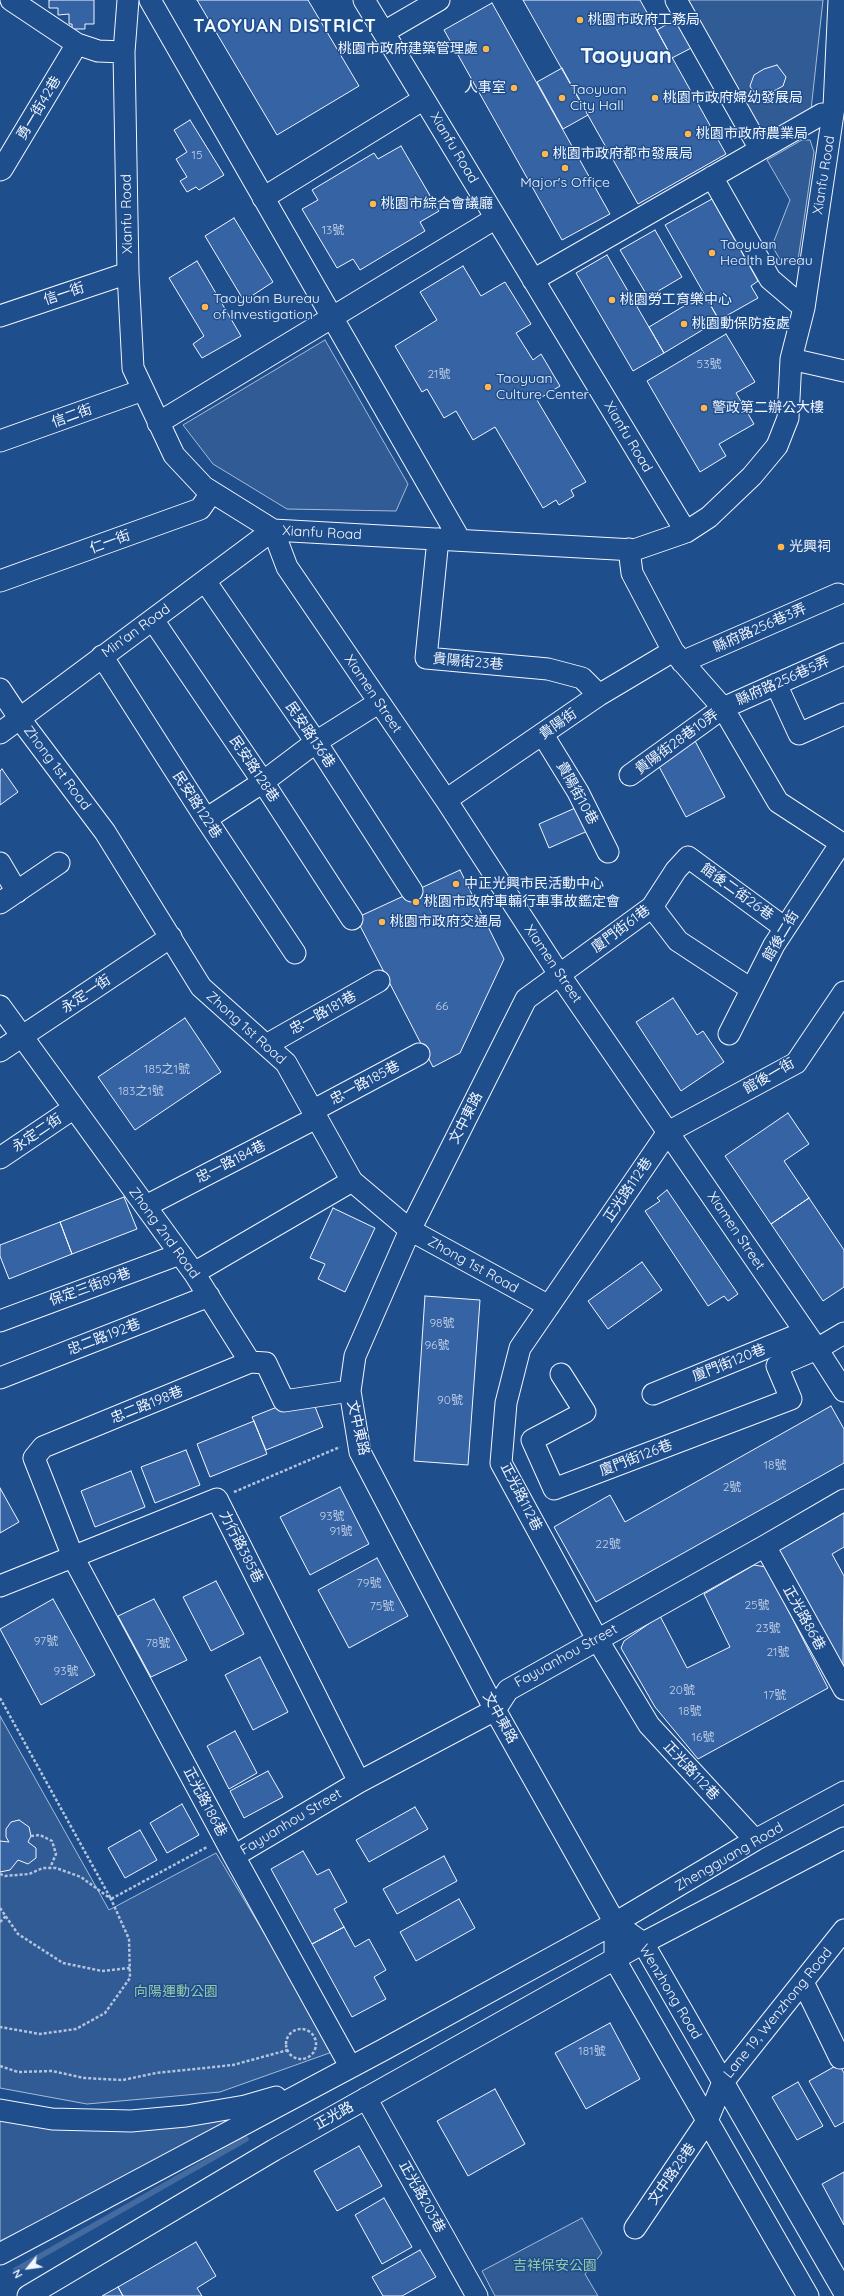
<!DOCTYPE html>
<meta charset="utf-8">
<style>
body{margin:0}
#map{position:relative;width:844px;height:2296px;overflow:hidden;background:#1f4e8c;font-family:Quicksand,sans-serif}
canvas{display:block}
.north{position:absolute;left:8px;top:2248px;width:40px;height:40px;-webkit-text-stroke:3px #1f4e8c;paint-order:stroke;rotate:241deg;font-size:11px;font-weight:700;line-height:16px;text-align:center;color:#f2f6ff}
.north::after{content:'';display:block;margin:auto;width:14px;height:18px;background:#f2f6ff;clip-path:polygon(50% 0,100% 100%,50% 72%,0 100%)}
</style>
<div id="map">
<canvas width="844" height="2296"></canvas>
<div class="north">N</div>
</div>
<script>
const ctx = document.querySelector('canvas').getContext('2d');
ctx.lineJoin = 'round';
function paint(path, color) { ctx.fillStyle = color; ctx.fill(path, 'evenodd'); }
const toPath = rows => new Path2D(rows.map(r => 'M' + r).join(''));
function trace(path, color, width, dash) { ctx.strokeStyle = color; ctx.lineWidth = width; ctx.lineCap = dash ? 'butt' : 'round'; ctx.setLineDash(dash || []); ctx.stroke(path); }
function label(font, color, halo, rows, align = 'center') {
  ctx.font = font + ' Quicksand,"Noto Sans TC",sans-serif'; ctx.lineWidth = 3; ctx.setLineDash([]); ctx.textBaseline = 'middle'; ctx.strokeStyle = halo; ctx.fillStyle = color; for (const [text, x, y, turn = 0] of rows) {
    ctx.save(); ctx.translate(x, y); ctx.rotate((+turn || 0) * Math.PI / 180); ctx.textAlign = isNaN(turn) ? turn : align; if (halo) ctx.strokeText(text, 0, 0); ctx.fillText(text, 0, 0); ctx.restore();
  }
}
const green = toPath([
 [687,0,823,0,811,110,763,137,687,0],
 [802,140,810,140,814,152,798,260,781,261,772,246,790,200,767,160,802,140],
 [325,340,408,484,396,511,287,509,213,464,183,425,325,340],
 [0,1716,109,1910,216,1853,335,2051,220,2092,87,2104,0,2088,0,1716],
 [248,2111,124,2178,0,2241,0,2117,248,2111],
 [582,2218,602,2253,585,2274,598,2296,495,2296,482,2271,582,2218]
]);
paint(green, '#305b95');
trace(green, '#a8bbd7', 1);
trace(toPath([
 [16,2270,246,2139]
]), '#446ba0', 5.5);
const building = toPath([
 [49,0,94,0,94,24,85,24,85,29,72,29,72,24,69,24,69,14,58,15,58,8,49,8,49,0],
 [197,0,308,0,359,86,277,135,197,0],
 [523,0,640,0,726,154,638,204,523,0],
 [492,3,610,214,562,240,444,30,492,3],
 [679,17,695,46,672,58,657,30,679,17],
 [777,65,786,77,783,86,772,92,763,94,757,94,752,90,750,86,754,75,764,69,777,65],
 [562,68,588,115,563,129,537,82,562,68],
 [190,120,224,175,199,190,196,187,187,192,180,181,187,177,176,159,187,152,174,130,190,120],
 [401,146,439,211,420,222,425,231,360,270,353,259,337,268,302,209,318,200,312,190,374,153,378,159,401,146],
 [712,199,758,281,751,286,758,298,719,320,665,225,712,199],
 [234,218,273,282,244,301,205,236,234,218],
 [655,230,682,277,648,297,620,250,655,230],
 [607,255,664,353,633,371,576,273,607,255],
 [197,261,241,336,202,358,193,344,204,336,169,278,197,261],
 [463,266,481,296,505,282,531,324,516,333,533,360,541,354,560,386,537,400,586,482,571,490,574,496,559,505,556,500,543,508,495,427,473,440,456,411,444,418,427,389,422,392,395,346,437,320,420,292,463,266],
 [704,294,719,320,664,353,649,327,704,294],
 [726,334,755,382,736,393,754,424,719,444,726,456,700,472,647,381,726,334],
 [694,739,725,797,686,817,655,759,694,739],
 [2,769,18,792,0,805,0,771,2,769],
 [582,805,592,829,549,848,539,824,582,805],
 [460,870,504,959,460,1053,433,1067,356,918,460,870],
 [673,998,697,1035,703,1031,724,1062,681,1091,636,1022,673,998],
 [185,1018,221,1072,135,1130,98,1077,185,1018],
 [788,1113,809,1144,784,1161,809,1198,771,1224,725,1156,788,1113],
 [667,1190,738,1294,728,1301,724,1296,708,1306,645,1211,660,1201,657,1198,667,1190],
 [124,1197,137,1229,72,1254,60,1222,124,1197],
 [809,1198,844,1250,844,1287,823,1301,771,1224,809,1198],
 [333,1208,375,1228,345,1292,318,1279,325,1264,310,1258,333,1208],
 [60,1222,72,1254,9,1279,0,1256,0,1245,60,1222],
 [642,1262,662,1290,608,1329,588,1301,642,1262],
 [425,1296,480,1300,468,1465,414,1461,425,1296],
 [310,1394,323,1427,266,1450,252,1417,310,1394],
 [831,1406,844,1429,844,1463,596,1602,554,1527,610,1495,625,1522,831,1406],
 [254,1421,267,1454,210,1477,197,1444,254,1421],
 [186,1450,200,1485,155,1503,141,1467,186,1450],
 [131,1471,145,1507,95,1527,81,1491,131,1471],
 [340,1487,369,1544,310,1575,280,1517,340,1487],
 [0,1488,19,1522,0,1533,0,1488],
 [844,1513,844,1547,832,1554,844,1576,843,1665,778,1551,844,1513],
 [377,1558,408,1616,349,1648,318,1590,377,1558],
 [754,1565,766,1567,828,1688,698,1759,655,1707,621,1648,624,1641,660,1616,687,1668,730,1647,704,1594,754,1565],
 [216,1581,244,1634,211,1651,183,1597,216,1581],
 [53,1599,95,1675,41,1705,0,1629,53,1599],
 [154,1599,187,1660,151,1677,118,1616,154,1599],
 [260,1657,288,1712,253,1730,225,1675,260,1657],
 [235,1731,257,1773,229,1789,207,1746,235,1731],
 [268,1771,283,1797,244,1818,230,1791,268,1771],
 [182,1804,199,1835,167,1853,150,1823,182,1804],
 [415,1807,428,1829,369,1862,356,1840,415,1807],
 [19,1820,29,1827,31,1836,28,1842,36,1848,36,1858,28,1864,18,1860,10,1870,0,1872,0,1841,9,1842,6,1837,6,1829,11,1822,19,1820],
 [140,1830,157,1860,125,1878,108,1848,140,1830],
 [303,1851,317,1875,329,1869,347,1902,334,1909,344,1927,312,1944,271,1869,303,1851],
 [444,1856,457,1881,397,1914,383,1889,444,1856],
 [459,1899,475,1928,416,1961,400,1932,459,1899],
 [344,1927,355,1947,369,1939,386,1970,374,1977,386,1999,352,2017,312,1944,344,1927],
 [610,2023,640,2079,586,2109,555,2053,610,2023],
 [839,2064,844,2073,844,2122,835,2127,809,2081,839,2064],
 [798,2082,823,2126,797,2140,772,2097,798,2082],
 [495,2089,525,2144,468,2176,437,2121,495,2089],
 [359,2146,382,2186,337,2211,314,2171,359,2146],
 [844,2172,844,2225,822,2184,844,2172],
 [384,2198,412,2247,382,2264,355,2215,384,2198],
 [196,2242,216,2276,197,2288,202,2296,123,2296,118,2287,196,2242],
 [420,2250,436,2277,402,2296,383,2296,372,2277,420,2250],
 [118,2287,123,2296,102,2296,118,2287]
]);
paint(building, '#3563a3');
trace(building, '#f2f6ff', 1);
const minor = toPath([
 [11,0,77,44,98,51,124,52],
 [128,0,124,52,128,273,133,368,174,455,204,487,273,530,634,550,686,532,709,517,752,476,777,446,788,418,791,359,804,308,834,107,839,0],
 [150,0,460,540],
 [364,0,686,532],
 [676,0,760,149],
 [384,32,439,0],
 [0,170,2,169,77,44],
 [712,177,770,279,804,308],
 [263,198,424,99],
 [533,280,822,114,833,114],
 [0,316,128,273],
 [791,359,844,371],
 [158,423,496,218],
 [0,441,143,390],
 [273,530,287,567,446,800,559,974,817,1349,844,1391],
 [438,539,426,658,548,669,582,678,599,695],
 [629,549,632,573,673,651,723,708,778,802,844,845],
 [0,581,200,509,212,492],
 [205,581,316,742,412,891],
 [153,620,263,782,352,919],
 [102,656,206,819,295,953],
 [682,662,838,594],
 [776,684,799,734,844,714],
 [0,689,20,719,105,832,201,987,286,1063,352,1181,410,1230,549,1306],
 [0,733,273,530],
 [543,735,578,792,608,852],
 [630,775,723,708,844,654],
 [446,800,599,695,673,651],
 [206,819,263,782,316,742,378,703],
 [0,863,17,892],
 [0,903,59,863],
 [652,907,678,941,751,989],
 [785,928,688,857,676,870,652,907,526,999,410,1230,355,1356,350,1391,360,1452,495,1710,615,1923,643,1943,844,2292],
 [0,1006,194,1273,250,1362,266,1363,284,1401,350,1391],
 [729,1034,774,945,841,843],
 [268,1044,379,981],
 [0,1051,171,937],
 [312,1111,419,1054],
 [0,1158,74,1108],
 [146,1206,316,1118],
 [194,1273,352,1181],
 [0,1321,180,1254],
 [250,1362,43,1447,34,1458,73,1557,234,1856,350,2066],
 [561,1374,585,1412,532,1440,554,1489,791,1399,777,1366,817,1349,844,1333],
 [0,1378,209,1296],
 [653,1394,805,1332],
 [765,1546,844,1689],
 [0,1586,217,1499,359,1782],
 [755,1840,649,1725,597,1639,501,1463,506,1403,520,1348,668,1132,796,1063,844,992],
 [234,1856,359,1782,495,1710,508,1690,765,1546,844,1500],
 [615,1923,615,1960,808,2296],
 [803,1982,840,2058],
 [366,2098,477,2296],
 [0,2110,52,2119,131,2121,186,2116,245,2106,276,2097],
 [635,2228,707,2121,723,2082,844,1930],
 [0,2254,383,2050,615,1923,755,1840,844,1792],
 [28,2296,274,2150,643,1943,844,1838]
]);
trace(minor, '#f2f6ff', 23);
trace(toPath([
 [234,1492,340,1447],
 [0,1698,111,1899,207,1847],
 [31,1836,40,1835,52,1841,56,1854,50,1868],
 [0,1874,5,1876,29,1874,43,1868,56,1868,81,1877,111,1899,129,1939,130,1978,105,2013,76,2029,40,2034,0,2027],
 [0,1908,18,1934,63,1963,102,1971,130,1968],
 [0,1922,6,1916],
 '286 2044a15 15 0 1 1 30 0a15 15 0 1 1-30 0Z',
 [0,2066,18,2072,52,2071,84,2078,123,2080,156,2073,233,2065,288,2050]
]), '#b3c4dc', 2.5, [3, 2]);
trace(minor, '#1f4e8c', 21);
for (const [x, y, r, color] of [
 [580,20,4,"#ffb74d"],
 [486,49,4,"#ffb74d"],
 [514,88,4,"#ffb74d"],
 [562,98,4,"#ffb74d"],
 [655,98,4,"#ffb74d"],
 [688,134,4,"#ffb74d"],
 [545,154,4,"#ffb74d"],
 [565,168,4,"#ffb74d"],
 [373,204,4,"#ffb74d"],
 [712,253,4,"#ffb74d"],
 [612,300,4,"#ffb74d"],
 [205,307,4,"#ffb74d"],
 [684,324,4,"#ffb74d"],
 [488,387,4,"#ffb74d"],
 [704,408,4,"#ffb74d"],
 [781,547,4,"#ffb74d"],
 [456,884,4,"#ffb74d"],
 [416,902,4,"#ffb74d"],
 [382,922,4,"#ffb74d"]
]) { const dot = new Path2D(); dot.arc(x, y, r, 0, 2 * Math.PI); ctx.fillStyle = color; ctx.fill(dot); trace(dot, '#1f4e8c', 1.5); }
label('12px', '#c3d1e8', null, [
 ["15",197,155],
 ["13號",333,230],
 ["53號",709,364],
 ["21號",439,374],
 ["66",442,1006],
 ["185之1號",167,1069],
 ["183之1號",141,1091],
 ["98號",442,1323],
 ["96號",437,1345],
 ["90號",450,1400],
 ["18號",775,1465],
 ["2號",732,1487],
 ["93號",332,1516],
 ["91號",341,1531],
 ["22號",608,1544],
 ["79號",369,1583],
 ["25號",757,1605],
 ["75號",382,1606],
 ["23號",768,1628],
 ["97號",46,1641],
 ["78號",158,1643],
 ["21號",778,1652],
 ["93號",66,1671],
 ["20號",682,1690],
 ["17號",775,1695],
 ["18號",690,1711],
 ["16號",703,1737],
 ["181號",592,2051]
]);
label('14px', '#f2f6ff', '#1f4e8c', [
 ["桃園市政府工務局",588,20],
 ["桃園市政府建築管理處",478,49,"right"],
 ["人事室",506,88,"right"],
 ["Taoyuan",570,90],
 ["City Hall",570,106],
 ["桃園市政府婦幼發展局",663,98],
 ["桃園市政府農業局",696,134],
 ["桃園市政府都市發展局",553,154],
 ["Major's Office",565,183,"center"],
 ["桃園市綜合會議廳",381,204],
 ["Taoyuan",720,245],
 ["Health Bureau",720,261],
 ["Taoyuan Bureau",213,299],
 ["of Investigation",213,315],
 ["桃園勞工育樂中心",620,300],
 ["桃園動保防疫處",692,324],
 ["Taoyuan",496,379],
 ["Culture Center",496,395],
 ["警政第二辦公大樓",712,408],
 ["光興祠",789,547],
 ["中正光興市民活動中心",464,884],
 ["桃園市政府車輛行車事故鑑定會",424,902],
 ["桃園市政府交通局",390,922]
], 'left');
label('14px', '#f2f6ff', '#1f4e8c', [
 ["勇一街42巷",39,108,-59],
 ["Xianfu Road",454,148,59],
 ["Xianfu Road",824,175,-81],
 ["Xianfu Road",127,214,-91],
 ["信一街",64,294,-19],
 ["信二街",72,416,-20],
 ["Xianfu Road",628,437,59],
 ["Xianfu Road",322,533,3],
 ["仁一街",110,542,-20],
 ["縣府路256巷3弄",760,628,-24],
 ["Min'an Road",136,631,-36],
 ["貴陽街23巷",468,662,5],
 ["縣府路256巷5弄",783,681,-24],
 ["Xiamen Street",373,694,56],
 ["貴陽街",558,724,-35],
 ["民安路136巷",310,735,56],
 ["貴陽街28巷10弄",677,742,-36],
 ["Zhong 1st Road",57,768,53],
 ["民安路128巷",254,769,56],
 ["貴陽街10巷",577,793,61],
 ["民安路122巷",197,805,57],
 ["館後二街26巷",737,892,36],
 ["廈門街61巷",621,929,-37],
 ["館後二街",781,936,-59],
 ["Xiamen Street",553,964,56],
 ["永定一街",86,994,-34],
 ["忠一路181巷",323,1013,-29],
 ["Zhong 1st Road",246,1028,42],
 ["館後一街",769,1076,-30],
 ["忠一路185巷",365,1083,-28],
 ["文中東路",466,1118,-63],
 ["永定二街",37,1133,-34],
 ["忠一路184巷",231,1162,-27],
 ["正光路112巷",628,1190,-56],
 ["Xiamen Street",736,1231,56],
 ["Zhong 2nd Road",164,1233,54],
 ["Zhong 1st Road",473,1265,29],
 ["保定三街89巷",90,1287,-20],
 ["忠二路192巷",104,1337,-21],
 ["廈門街120巷",729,1363,-22],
 ["忠二路198巷",147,1405,-22],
 ["文中東路",358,1428,77],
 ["廈門街126巷",636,1458,-21],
 ["正光路112巷",521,1497,63],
 ["力行路385巷",241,1547,63],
 ["正光路86巷",804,1618,61],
 ["Fayuanhou Street",566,1656,-29],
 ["文中東路",500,1718,61],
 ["正光路112巷",691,1771,47],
 ["正光路186巷",205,1802,62],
 ["Fayuanhou Street",291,1822,-31],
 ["Zhengguang Road",729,1857,-30],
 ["Wenzhong Road",670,1992,59],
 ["Lane 19, Wenzhong Road",778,2013,-51],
 ["正光路",334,2116,-29],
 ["文中路28巷",672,2174,-55],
 ["正光路203巷",422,2197,61]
]);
label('14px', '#97c8a6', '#1f4e8c', [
 ["向陽運動公園",176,1992],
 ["吉祥保安公園",555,2266]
]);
ctx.letterSpacing = '1px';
label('bold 18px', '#f2f6ff', '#1f4e8c', [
 ["TAOYUAN DISTRICT",285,27]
]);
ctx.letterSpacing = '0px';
label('bold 22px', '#f2f6ff', '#1f4e8c', [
 ["Taoyuan",626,56]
]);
</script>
